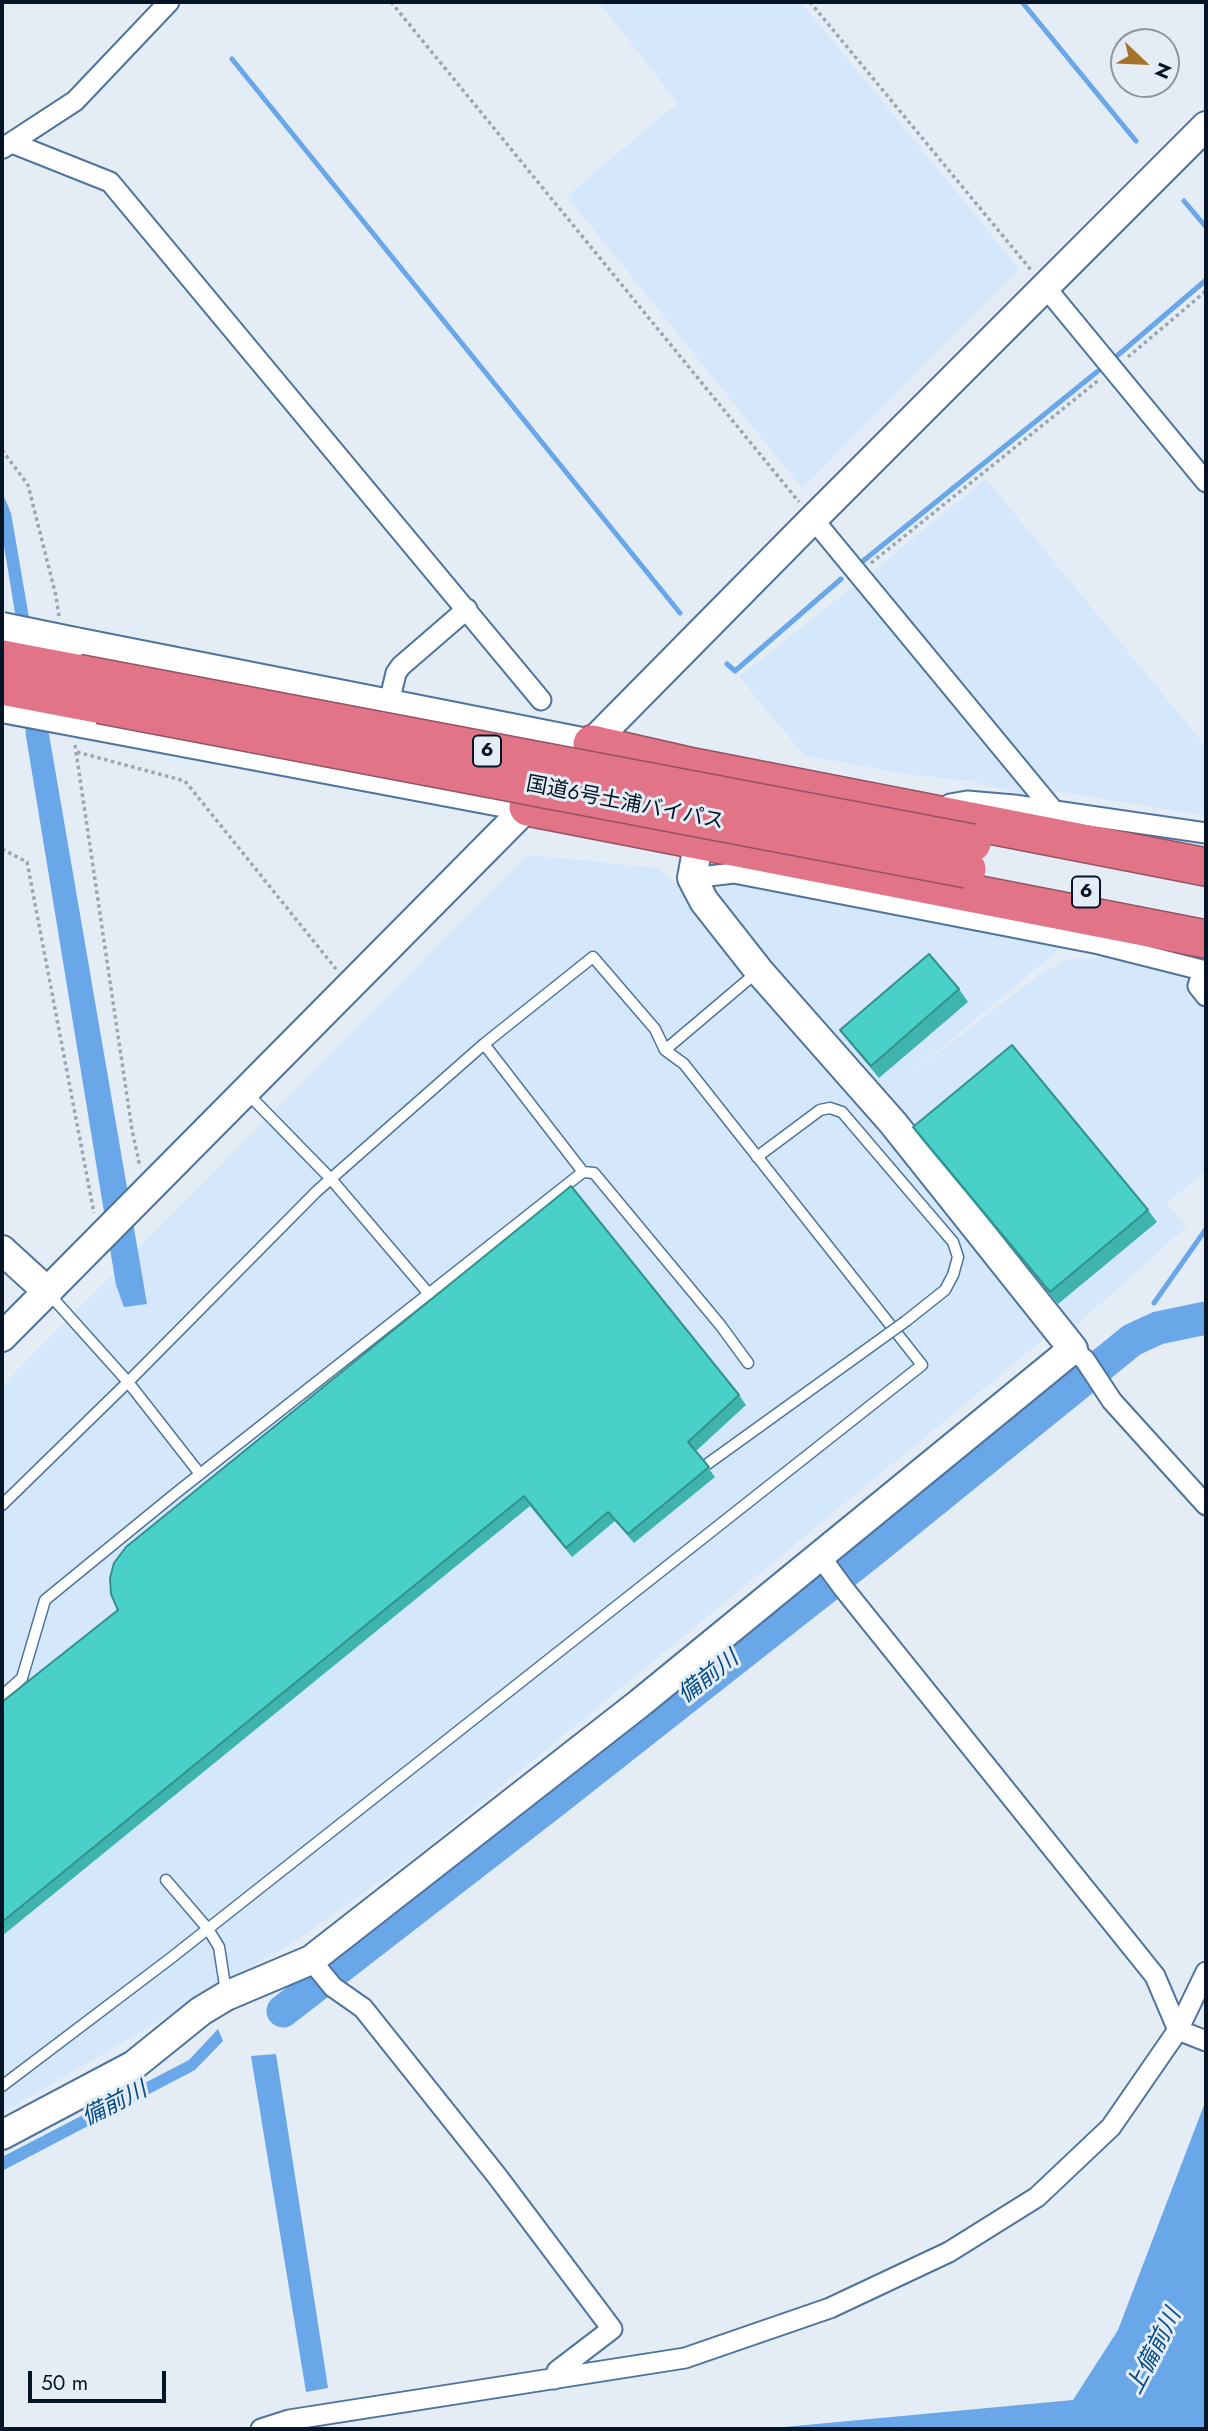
<!DOCTYPE html>
<meta charset="utf-8">
<style>
body{margin:0}
#map{position:relative;width:1208px;height:2431px;overflow:hidden;background:#e4ecf5;font-family:Jost,sans-serif}
canvas{display:block}
.frame{position:absolute;inset:0;border:4px solid #061525;pointer-events:none}
.north{position:absolute;left:1110px;top:28px;width:70px;height:70px;box-sizing:border-box;background:#e4ecf5;border:2px solid #8b96a2;border-radius:50%;rotate:113deg;font-size:19px;font-weight:700;line-height:28px;text-align:center;color:#061525}
.north::after{content:'';display:block;margin:auto;width:24px;height:32px;background:#a6712a;clip-path:polygon(50% 0,100% 100%,50% 72%,0 100%)}
.scale{position:absolute;left:28px;top:2371px;width:138px;height:32px;box-sizing:border-box;border:4px solid #061525;border-top:0;padding-left:9px;font-size:21px;line-height:24px;white-space:nowrap;color:#061525;-webkit-text-stroke:5px #e4ecf5;paint-order:stroke}
</style>
<div id="map">
<canvas width="1208" height="2431"></canvas>
<div class="frame"></div>
<div class="north">N</div>
<div class="scale">50 m</div>
</div>
<script>
const ctx = document.querySelector('canvas').getContext('2d');
ctx.lineJoin = 'round';
function paint(path, color) { ctx.fillStyle = color; ctx.fill(path, 'evenodd'); }
const toPath = rows => new Path2D(rows.map(r => 'M' + r).join(''));
function trace(path, color, width, dash) { ctx.strokeStyle = color; ctx.lineWidth = width; ctx.lineCap = dash ? 'butt' : 'round'; ctx.setLineDash(dash || []); ctx.stroke(path); }
function label(font, color, halo, rows, align = 'center') {
  ctx.font = font + ' Jost,"Noto Sans JP",sans-serif'; ctx.lineWidth = 6; ctx.setLineDash([]); ctx.textBaseline = 'middle'; ctx.strokeStyle = halo; ctx.fillStyle = color; for (const [text, x, y, turn = 0] of rows) {
    ctx.save(); ctx.translate(x, y); ctx.rotate((+turn || 0) * Math.PI / 180); ctx.textAlign = isNaN(turn) ? turn : align; if (halo) ctx.strokeText(text, 0, 0); ctx.fillText(text, 0, 0); ctx.restore();
  }
}
paint(toPath([
 [599,2,801,2,1019,269,802,488,567,196,678,103],
 [986,479,1206,747,1206,816,1049,790,869,575],
 [858,583,1030,790,1027,795,971,781,906,774,804,755,739,677],
 [528,855,658,868,683,891,1046,1337,424,1850,297,1940,2,2113,2,1386],
 [732,879,1060,948,903,1080,1034,979,1065,960,1112,956,1186,973,1188,985,1206,1008,1206,1170,1166,1204,1187,1226,1070,1331,709,897]
]), '#d4e7fb');
paint(toPath([
 [2,492,11,513,147,1304,124,1307,116,1285,26,736,16,619,2,534],
 [1206,1316,1206,1335,1162,1336,1160,1323],
 [218,2029,223,2041,195,2070,2,2171,2,2157,189,2060],
 [276,2054,328,2388,306,2392,251,2056],
 [1206,2100,1206,2429,763,2429,1073,2400,1118,2330]
]), '#69a7e8');
trace(toPath([
 [1022,2,1136,141],
 [232,59,680,613],
 [1184,201,1206,227],
 [1118,355,1206,280],
 [863,561,1098,371],
 [727,664,735,671,841,579],
 [1154,1303,1206,1229]
]), '#69a7e8', 5);
trace(toPath([
 [283,2011,553,1802,868,1554,1132,1340,1158,1328,1206,1318]
]), '#69a7e8', 33);
const lane = toPath([
 [665,1050,756,973],
 [247,1093,331,1179,429,1294],
 [757,1157,820,1110,830,1108,842,1112,953,1242,958,1257,953,1275,945,1290,906,1321],
 [583,1172,594,1173,721,1326,748,1363],
 [50,1295,128,1382,200,1474],
 [2,1505,128,1382,317,1191,484,1044,593,957,655,1029,665,1050,684,1064,922,1365,171,1958,2,2086],
 [2,1696,22,1678,45,1600,176,1493,583,1172,484,1044],
 [166,1880,208,1929,219,1947,226,1992]
]);
const street = toPath([
 [12,143,110,182,541,700],
 [3,148,75,101,169,2],
 [1046,288,1206,482],
 [813,519,1054,811],
 [386,715,396,673,401,666,467,609],
 [942,811,950,804,967,801,1014,805,1206,833],
 [692,878,734,873,1099,944,1206,971],
 [1203,970,1198,986,1206,996],
 [1073,1349,1085,1360,1112,1401,1206,1505],
 [819,1555,844,1589,1155,1976,1178,2030,1206,2041],
 [311,1960,333,1987,363,2008,497,2176,612,2329,557,2371,554,2379],
 [261,2429,289,2420,685,2358,830,2308,949,2252,1037,2197,1111,2127,1178,2030,1206,1972]
]);
const secondary = toPath([
 [75,642,592,744],
 [82,723,528,807],
 [581,754,813,519,1206,126],
 [2,1250,48,1292],
 [2,1337,542,792],
 [2,2135,134,2065,201,2011,226,1996,311,1960,640,1703,1073,1349,893,1123,759,971,704,901,692,878,702,823]
]);
const highway = toPath([
 [592,744,693,767,1206,867],
 [528,807,1206,939]
]);
trace(lane, '#4e749d', 13);
trace(street, '#4e749d', 23);
trace(secondary, '#4e749d', 32);
trace(highway, '#945364', 40);
trace(toPath([
 [391,2,799,502],
 [810,2,1031,270],
 [1128,357,1206,291],
 [2,450,28,485,56,596,59,616],
 [871,563,1100,379],
 [75,745,132,1130,140,1167],
 [77,752,185,781,336,969],
 [2,849,27,862,94,1213]
]), '#9ca6b1', 3.5, [3.5, 3.5]);
trace(lane, '#fff', 10);
trace(street, '#fff', 19);
trace(secondary, '#fff', 28);
trace(highway, '#e17486', 37);
const laneBridge = toPath([
 [706,1465,906,1321]
]);
const secondaryBridge = toPath([
 [2,627,75,642],
 [2,708,82,723]
]);
const highwayBridge = toPath([
 [2,659,972,843],
 [2,686,967,869]
]);
trace(laneBridge, '#4e749d', 13, []);
trace(secondaryBridge, '#4e749d', 32, []);
trace(highwayBridge, '#945364', 40, []);
trace(laneBridge, '#fff', 10);
trace(secondaryBridge, '#fff', 28);
trace(highwayBridge, '#e17486', 37);
paint(toPath([
 [959,989,968,1002,879,1078,849,1042,840,1030],
 [913,1127,1148,1210,1157,1222,1058,1304,922,1140],
 [739,1395,746,1405,696,1451,715,1477,634,1543,615,1521,572,1557,530,1506,2,1936,2,1702]
]), '#3fb3ad');
const building = toPath([
 [929,954,959,989,871,1066,840,1030,929,954],
 [1012,1045,1148,1210,1050,1292,913,1127,1012,1045],
 [571,1186,739,1395,688,1442,709,1467,628,1534,608,1512,566,1548,524,1496,2,1922,2,1702,118,1610,111,1594,110,1578,114,1563,126,1547,571,1186]
]);
paint(building, '#49d0c9');
trace(building, '#33928d', 2);
for (const [x, y, w] of [
 [487,751,28],
 [1086,892,28]
]) { const box = new Path2D(); box.roundRect(x - w / 2, y - 15.5, w, 31, 5); ctx.fillStyle = '#e4ecf5'; ctx.fill(box); trace(box, '#061525', 2); }
label('bold 19px', '#061525', null, [
 ["6",487,751],
 ["6",1086,892]
]);
label('21px', '#061525', '#e4ecf5', [
 ["国道6号土浦バイパス",625,804,11]
]);
label('italic 23px', '#044c87', '#e4ecf5', [
 ["備前川",709,1678,-38],
 ["備前川",115,2105,-27],
 ["上備前川",1155,2352,-63]
]);
</script>
